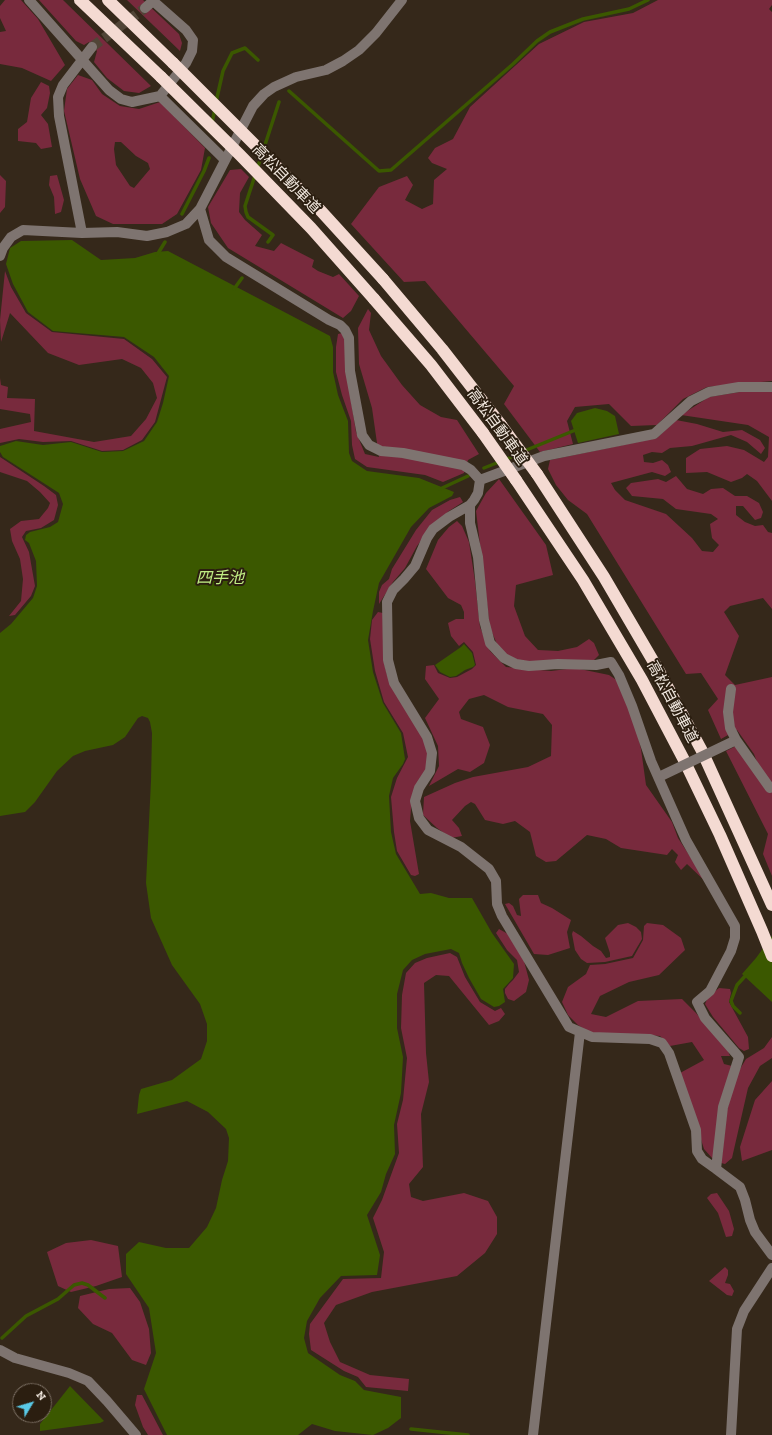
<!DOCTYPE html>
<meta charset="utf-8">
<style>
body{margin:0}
#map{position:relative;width:772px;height:1435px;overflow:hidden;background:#35281a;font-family:"Zilla Slab",serif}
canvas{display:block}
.north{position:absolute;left:12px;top:1383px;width:40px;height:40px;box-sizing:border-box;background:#2b1e10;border:1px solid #7a6e62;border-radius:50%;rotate:52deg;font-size:11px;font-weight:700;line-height:16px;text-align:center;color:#f0e7de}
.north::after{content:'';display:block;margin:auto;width:14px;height:18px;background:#59c8e5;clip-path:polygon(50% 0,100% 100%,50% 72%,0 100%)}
</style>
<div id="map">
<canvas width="772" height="1435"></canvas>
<div class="north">N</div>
</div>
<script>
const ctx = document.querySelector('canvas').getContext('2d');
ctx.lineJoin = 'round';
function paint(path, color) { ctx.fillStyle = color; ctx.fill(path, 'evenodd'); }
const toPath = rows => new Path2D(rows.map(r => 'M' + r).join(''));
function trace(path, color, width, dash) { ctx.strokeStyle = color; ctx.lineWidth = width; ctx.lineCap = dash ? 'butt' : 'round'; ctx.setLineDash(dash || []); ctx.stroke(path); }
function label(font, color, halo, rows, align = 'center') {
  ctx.font = font + ' "Zilla Slab","Noto Sans JP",serif'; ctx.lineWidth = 4; ctx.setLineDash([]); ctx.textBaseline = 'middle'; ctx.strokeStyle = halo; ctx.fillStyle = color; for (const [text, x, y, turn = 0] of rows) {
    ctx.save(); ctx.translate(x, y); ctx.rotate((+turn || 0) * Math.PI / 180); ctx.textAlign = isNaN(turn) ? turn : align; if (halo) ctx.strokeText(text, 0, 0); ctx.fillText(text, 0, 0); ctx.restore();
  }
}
paint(toPath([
 [5,0,21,0,38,19,65,65,51,81,22,68,0,64,0,32,6,31,0,18,0,6],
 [39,0,63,0,151,86,139,93,124,91,107,78,94,62,97,51,89,42,84,45,76,41],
 [127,0,143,0,179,34,182,43,180,51],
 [658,0,772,0,772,5,769,9,772,12,772,381,707,387,683,399,657,425,631,426,609,404,575,407,567,421,573,444,540,452,504,404,514,386,425,281,404,282,351,224,379,187,407,176,413,185,405,200,422,209,433,204,434,180,447,169,432,163,428,158,435,148,453,139,470,107,539,44,584,22,633,13],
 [78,75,92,80,102,94,120,106,139,109,160,102,205,148,201,170,177,214,162,224,113,224,96,216,80,179,64,111,67,89],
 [115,142,121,142,136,156,148,163,150,169,134,188,130,186,116,165,114,149],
 [41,82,49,86,50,93,47,108,41,115,48,124,52,147,41,149,36,143,18,141,18,129,27,122,31,98],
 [241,169,249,177,240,193,239,212,245,220,262,235,255,246,274,251,281,243,314,260,312,267,318,271,333,277,339,274,359,296,351,311,343,318,228,248,211,223,208,207,230,170],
 [0,175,6,181,5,207,0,213],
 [57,175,64,200,61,212,55,214,54,197,49,185,50,176],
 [5,271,11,287,26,313,52,332,124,339,152,359,167,377,155,422,142,440,123,450,102,451,71,441,43,442,19,439,0,443,0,429,31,422,30,414,0,409,0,378,1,385,8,387,7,398,35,399,34,431,94,442,131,436,146,419,157,398,153,383,141,368,122,359,79,365,48,353,10,313,1,342,0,320],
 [368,309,371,313,369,330,381,356,402,385,420,405,441,417,457,420,479,454,468,460,464,473,443,482,425,475,367,467,355,459,352,445,351,421,342,395,336,372,336,347,338,334,342,333,345,340,346,369,356,432,365,454,379,457,372,408,359,364,358,328],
 [772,391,772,501,757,481,747,474,742,478,731,482,707,472,686,473,686,458,700,449,727,446,744,450,764,462,768,457,769,437,748,425,681,415,709,397,740,392],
 [676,420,697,424,723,432,742,430,760,440,765,448,761,454,747,442,731,435,692,446,670,448,662,453,652,452,643,455,644,462,653,463,662,460,668,465,671,472,665,476,652,472,611,483,615,490,625,500,666,514,692,538,702,551,713,552,719,545,712,538,710,524,718,519,711,514,676,509,663,499,632,496,626,488,631,483,658,479,666,482,676,476,687,489,703,494,711,489,723,488,735,496,747,496,759,503,763,512,761,518,755,520,743,506,736,506,736,515,745,522,755,526,763,525,768,532,772,533,772,609,763,598,730,606,724,612,739,636,725,675,735,685,772,677,772,876,763,854,768,834,726,751,736,746,757,762,754,754,737,730,721,739,708,710,718,699,701,673,686,674,587,514,568,500,556,485,548,469,550,460,657,438],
 [0,457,44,486,56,495,58,505,54,520,41,528,26,531,22,537,29,552,35,586,31,596,15,615,9,616,21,601,23,579,20,559,12,541,10,529,21,521,39,519,48,508,50,503,40,492,27,481,0,472],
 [499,479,546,545,553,575,516,585,514,606,525,636,538,650,558,651,577,647,589,639,594,643,599,655,594,660,535,662,521,661,506,655,497,644,490,628,476,511,486,493],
 [460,497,463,502,449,511,431,527,417,546,405,568,393,582,379,604,379,592,382,585,389,579,392,569,416,530,432,510,450,500],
 [457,521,462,526,469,542,475,581,480,627,490,651,506,667,551,671,575,668,609,675,618,681,634,718,641,749,646,785,672,822,678,838,708,884,687,864,681,870,675,862,678,855,672,849,667,855,621,848,606,839,587,835,556,861,546,862,536,856,530,832,515,821,503,824,485,820,475,804,471,802,465,806,452,820,459,828,462,836,451,838,437,828,423,815,424,797,455,783,473,777,528,767,551,756,552,725,543,714,508,707,484,695,469,699,459,712,461,719,483,727,490,745,484,763,470,772,458,769,429,786,439,766,438,746,425,718,439,699,425,679,426,666,434,665,438,673,450,678,457,677,472,669,476,665,473,652,464,642,459,646,451,636,448,623,456,619,464,619,464,612,461,605,448,598,426,569,438,540,449,527],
 [378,612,383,613,383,658,387,675,397,695,424,738,429,752,427,768,412,796,410,821,419,874,415,876,411,875,397,851,394,832,391,797,397,778,408,757,403,733,384,702,375,671,370,639,372,620],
 [523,895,538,895,541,903,552,908,571,920,567,932,570,948,548,955,534,954,505,904,509,903,513,906,517,915,521,916,519,899],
 [628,923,636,927,641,932,642,939,632,956,605,962,587,963,581,959,575,950,572,934,573,931,581,936,593,946,601,951,606,958,610,957,610,953,605,938,618,925],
 [647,923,663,925,681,938,685,950,659,975,629,982,600,996,591,1014,606,1017,638,1001,682,999,696,1013,728,1051,730,1056,721,1056,724,1064,732,1066,715,1158,712,1158,704,1149,680,1073,704,1060,692,1042,670,1046,660,1036,646,1035,592,1034,578,1025,568,1015,562,1002,568,987,586,974,590,965,605,964,633,958,643,940,644,926],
 [499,929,508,934,524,961,529,980,526,992,514,1001,508,999,505,993,505,989,509,984,513,980,519,972,517,960,507,950,496,933],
 [450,953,457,957,465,977,480,1002,495,1011,501,1008,505,1014,499,1021,489,1025,449,976,436,975,424,983,426,1053,429,1082,421,1114,423,1167,409,1184,411,1197,423,1201,464,1193,488,1201,497,1217,497,1234,485,1253,457,1276,372,1292,336,1305,324,1323,330,1342,340,1362,370,1375,409,1379,408,1391,366,1387,358,1377,344,1371,311,1350,309,1334,310,1324,343,1279,381,1278,384,1252,373,1218,382,1200,399,1153,397,1124,403,1100,407,1058,401,1028,402,995,406,973,415,963,427,958],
 [719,988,730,989,731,993,729,1002,748,1037,749,1049,744,1051,739,1048,713,1017,705,1004,708,997],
 [772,1037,772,1058,760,1066,748,1088,732,1158,725,1164,721,1163,727,1110,737,1074,746,1059,764,1048],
 [772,1081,772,1150,742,1161,740,1147,755,1100],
 [717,1193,729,1211,734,1229,732,1236,726,1237,718,1213,707,1198,711,1194],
 [91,1240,118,1246,122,1277,96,1286,71,1292,58,1286,47,1252,66,1243],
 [725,1267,728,1270,728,1275,725,1283,730,1284,734,1291,732,1296,727,1295,709,1281],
 [130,1288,140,1302,149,1329,151,1353,146,1365,132,1360,112,1333,93,1324,78,1308,80,1296,109,1289],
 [137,1395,142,1395,163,1435,148,1435,143,1427,135,1405]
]), '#782a3d');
paint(toPath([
 [72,240,101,260,135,258,155,252,168,251,330,336,333,347,333,372,338,395,348,421,349,453,352,461,367,471,419,478,454,492,452,496,429,508,411,527,379,583,373,611,368,640,373,672,383,703,401,733,405,759,403,764,393,778,389,796,391,832,396,854,420,894,431,893,449,898,472,898,492,933,514,964,513,978,503,989,505,1002,499,1006,494,1007,481,999,469,978,462,963,459,953,451,949,425,954,412,960,403,970,397,994,397,1028,403,1057,401,1093,394,1125,395,1154,386,1174,381,1192,367,1215,380,1255,377,1275,341,1276,320,1298,307,1321,304,1338,308,1353,340,1375,355,1381,364,1390,401,1397,401,1418,388,1428,373,1435,335,1431,312,1424,298,1435,167,1435,144,1389,156,1353,149,1308,126,1274,126,1254,139,1242,166,1248,189,1248,207,1227,216,1208,222,1180,228,1161,229,1138,226,1129,208,1112,187,1101,137,1114,139,1095,141,1089,172,1080,201,1059,207,1041,207,1024,200,1004,172,965,151,918,146,883,151,781,152,733,150,722,148,718,142,716,138,718,125,737,113,745,85,751,73,756,57,771,35,802,25,812,0,816,0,633,11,624,33,598,37,586,36,561,29,543,25,540,26,535,30,532,50,527,58,522,63,504,59,493,3,457,0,452,0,446,16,441,43,445,71,442,102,452,123,451,144,441,157,422,163,403,169,376,154,357,124,337,53,331,28,312,13,284,6,264,10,248,21,241],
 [595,408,607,411,615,416,619,434,578,443,571,421,577,413],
 [464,644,472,653,475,665,473,667,465,670,456,676,450,677,440,672,435,665,461,647],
 [772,936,772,1002,742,974,756,958],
 [70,1386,104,1421,100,1423,40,1431,40,1424]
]), '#3b5800');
trace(toPath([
 [289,91,379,171,391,170,513,64,537,41,550,32,583,19,629,9,648,0],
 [216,102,223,71,232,53,245,48,258,60],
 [212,123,215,108],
 [182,214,204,171,209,158],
 [268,242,273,235,248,217,246,212,245,206,279,102],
 [157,255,165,242],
 [234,289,242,278],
 [524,451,578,429],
 [484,468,519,454],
 [440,489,468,476],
 [740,1013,733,1006,731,1001,737,985,747,974],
 [2,1338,26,1316,58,1299,74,1285,82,1283,88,1285,105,1298],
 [411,1429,468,1435]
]), '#3b5800', 3.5);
trace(toPath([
 [92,47,145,8]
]), '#514537', 10, [10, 5]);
trace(toPath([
 [29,0,109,90,121,99,132,102,160,96,186,63,192,51,193,40,186,30,152,0],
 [145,8,153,1],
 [160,96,225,160],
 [200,209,209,240,226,257,329,320,340,325,345,330,349,338,350,371,362,435,369,445,381,451,403,453,463,465,471,470,480,480,478,493,474,500,470,505,449,517,433,529,427,538,415,566,404,579,393,590,387,602,388,660,394,683,427,737,432,753,430,771,419,788,415,801,419,818,428,830,461,847,489,869,496,881,497,904,502,916,569,1027,592,1037,650,1039,662,1043,669,1053,696,1130,697,1151,702,1159,716,1169],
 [82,233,59,116,58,97,63,85,92,47],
 [0,256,3,248,11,237,23,230,82,233,117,232,147,236,167,232,186,224,200,209,253,106,264,94,274,87,296,77,326,70,343,61,359,50,376,33,402,0],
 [480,480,544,456,654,434,691,401,709,392,739,387,772,387],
 [470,505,470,523,478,557,484,620,490,643,504,658,516,664,529,666,558,664,596,665,611,662,619,675,632,706,651,761,686,840,735,926,735,938,731,951,710,991,697,1002,705,1018,739,1057,723,1107,716,1169,740,1187,745,1200,750,1220,755,1232,772,1255],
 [731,689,728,712,730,728,736,740,770,788],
 [0,1350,15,1358,69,1373,88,1381,107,1401,136,1435],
 [533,1435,580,1032],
 [731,1435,737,1329,744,1311,772,1268]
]), '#7e7470', 10);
trace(toPath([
 [80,0,161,77],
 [108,0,173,63],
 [383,279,442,349,501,425],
 [374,299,431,365,483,433],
 [537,474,604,577,659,671,702,751,772,905],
 [516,480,583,580,642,680,684,760,720,835,762,931,772,956]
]), '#f4dad2', 12);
trace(toPath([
 [663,775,732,742]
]), '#7e7470', 10);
trace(toPath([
 [173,63,321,211,383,279],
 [161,77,240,155,311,228,374,299],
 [501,425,537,474],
 [483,433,516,480]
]), '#f4dad2', 12);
label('15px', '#f0e7de', '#2b1e10', [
 ["高松自動車道",286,179,46],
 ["高松自動車道",497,427,54],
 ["高松自動車道",672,702,62]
]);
label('italic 16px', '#c0ed84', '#2b1e10', [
 ["四手池",220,578]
]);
</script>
